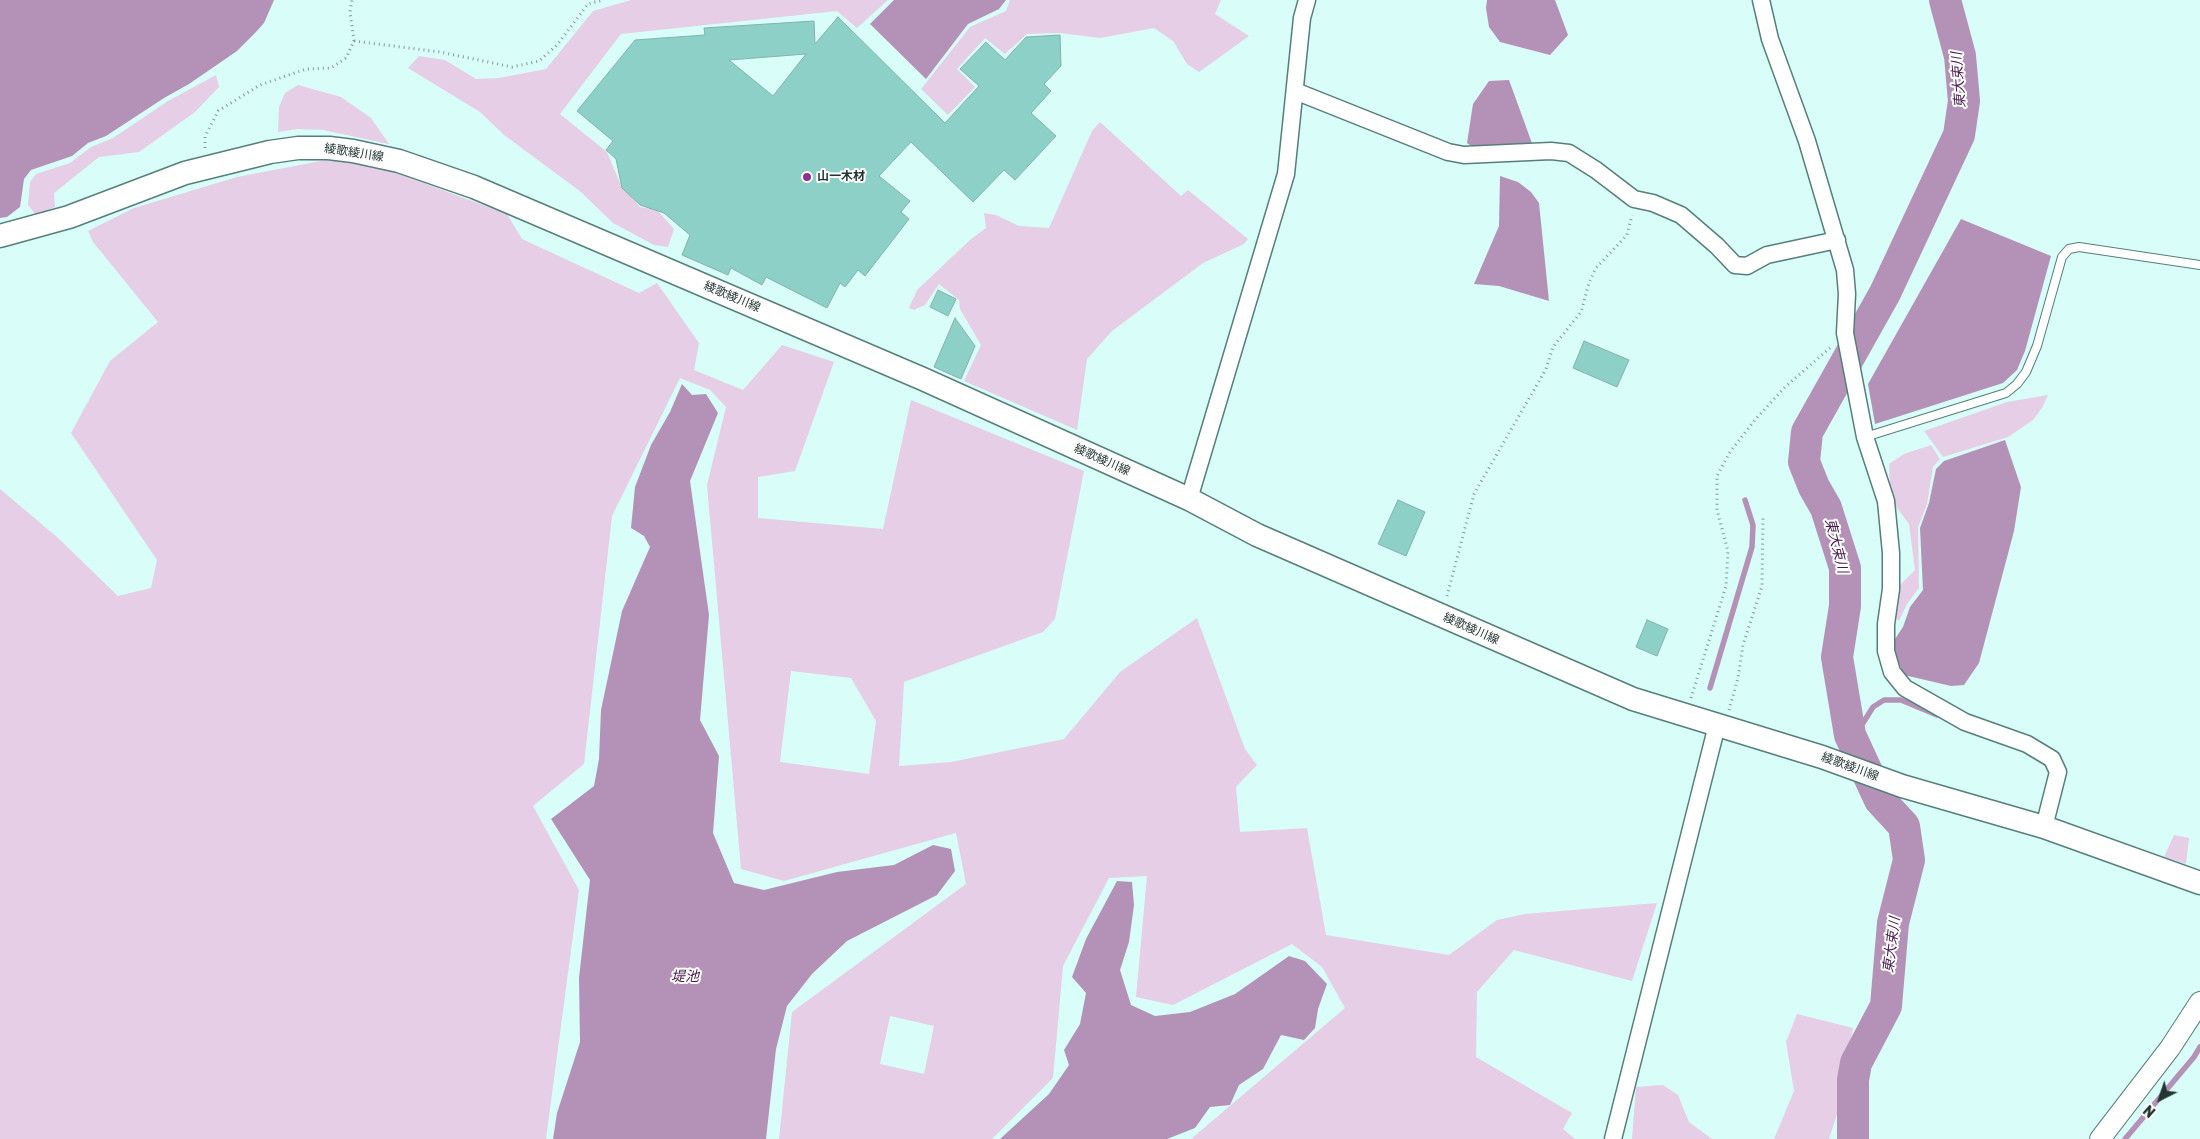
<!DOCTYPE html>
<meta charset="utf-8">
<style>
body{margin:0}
#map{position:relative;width:2200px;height:1139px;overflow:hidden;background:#d9fdf8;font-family:Rubik,sans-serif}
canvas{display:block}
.north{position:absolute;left:2135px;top:1074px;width:50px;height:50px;-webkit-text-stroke:4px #fff;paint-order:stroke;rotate:221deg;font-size:14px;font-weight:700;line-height:20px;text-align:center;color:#233533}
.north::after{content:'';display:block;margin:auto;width:18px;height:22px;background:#233533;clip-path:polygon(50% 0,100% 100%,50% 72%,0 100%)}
</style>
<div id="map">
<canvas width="2200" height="1139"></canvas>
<div class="north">N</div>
</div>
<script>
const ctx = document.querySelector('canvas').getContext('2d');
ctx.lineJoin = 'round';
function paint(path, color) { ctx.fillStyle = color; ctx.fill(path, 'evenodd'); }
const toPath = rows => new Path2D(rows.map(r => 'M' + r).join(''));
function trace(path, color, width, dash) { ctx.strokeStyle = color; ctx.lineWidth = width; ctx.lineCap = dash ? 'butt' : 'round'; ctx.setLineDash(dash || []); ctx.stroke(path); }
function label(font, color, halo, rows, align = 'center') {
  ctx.font = font + ' Rubik,"Noto Sans JP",sans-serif'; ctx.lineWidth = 4; ctx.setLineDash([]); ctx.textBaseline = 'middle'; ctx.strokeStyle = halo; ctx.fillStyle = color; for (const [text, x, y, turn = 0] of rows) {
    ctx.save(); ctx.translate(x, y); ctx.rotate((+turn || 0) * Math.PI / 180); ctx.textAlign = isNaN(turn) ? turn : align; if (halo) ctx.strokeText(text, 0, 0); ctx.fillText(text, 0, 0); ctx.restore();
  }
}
paint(toPath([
 [631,0,888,0,857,28,837,11,621,34,560,114,607,152,620,183,640,207,657,210,674,229,668,247,654,245,613,223,581,192,504,135,480,112,408,68,419,56,445,60,476,79,499,78,546,69,593,11],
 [1010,0,1221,0,1215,14,1249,36,1199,72,1187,64,1173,41,1154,28,1100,38,1060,33,1027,34,1005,54,985,38,957,69,975,87,948,115,921,89,970,27,1006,11],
 [216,75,219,87,195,112,139,152,99,157,54,193,55,207,36,215,28,205,30,182,36,174,70,163,91,147,113,138,168,101],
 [298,85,341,97,371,118,389,144,323,130,298,129,278,132,279,107,285,93],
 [1100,122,1181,196,1188,190,1248,239,1244,244,1203,263,1112,331,1087,359,1077,430,964,381,981,345,960,309,959,300,939,284,925,305,914,310,909,308,917,290,971,239,986,228,984,213,996,215,1019,226,1049,228,1092,131],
 [326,160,375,165,507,214,522,239,639,293,657,283,699,343,694,370,743,390,782,345,834,362,795,471,758,477,758,518,883,529,911,400,1084,471,1055,619,1043,632,904,682,899,766,951,762,1064,739,1120,672,1197,618,1245,749,1257,765,1236,787,1240,832,1307,828,1326,935,1449,955,1497,920,1525,914,1657,903,1632,981,1514,950,1477,992,1476,1057,1572,1113,1563,1129,1575,1139,1191,1139,1345,1008,1322,967,1292,944,1173,1005,1136,997,1147,876,1109,878,1063,966,1053,1078,992,1139,779,1139,792,1012,966,884,956,833,784,881,741,869,707,485,726,407,710,390,680,378,612,516,584,764,533,806,579,890,546,1139,0,1139,0,489,57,537,118,596,151,588,157,560,71,433,110,361,158,322,93,242,88,231,134,208,237,177],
 [791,671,851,678,876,721,869,774,780,762],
 [890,1016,934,1026,924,1074,880,1064],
 [2048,395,2042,408,2033,420,2008,437,1943,457,1924,431,2007,402],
 [1931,445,1940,459,1933,467,1927,504,1918,527,1919,588,1907,604,1899,621,1895,618,1899,586,1915,570,1909,524,1894,504,1890,490,1889,464,1904,454],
 [2174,835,2189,838,2186,864,2164,857],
 [1797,1014,1853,1028,1839,1108,1829,1139,1774,1139,1794,1091,1786,1042],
 [1663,1085,1678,1095,1689,1122,1712,1139,1632,1139,1636,1087]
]), '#e5cee6');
paint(toPath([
 [0,0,274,0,264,23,255,33,237,51,189,84,164,98,106,136,88,143,72,156,31,170,24,179,20,207,7,217,0,218],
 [894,0,1006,0,999,9,968,24,926,79,870,24],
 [1487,0,1555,0,1568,35,1550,55,1500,42,1489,27,1486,8],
 [1509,80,1533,146,1477,150,1467,143,1473,104,1489,81],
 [1500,176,1518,182,1531,192,1539,203,1549,301,1499,286,1474,284,1499,226],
 [1961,219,2051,256,2025,351,2017,370,2003,383,1875,424,1868,384],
 [682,384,692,395,706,394,718,413,690,481,709,615,700,720,719,756,713,833,734,883,764,890,837,872,894,865,933,845,951,849,955,871,937,895,847,941,812,974,787,1006,776,1049,766,1139,553,1139,557,1113,580,1042,579,978,590,880,551,819,594,786,599,759,601,710,622,611,650,547,644,536,631,528,635,487,651,445,670,412],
 [2005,440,2021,487,2014,531,1979,663,1964,685,1951,686,1904,675,1891,645,1903,627,1910,607,1923,590,1920,528,1929,503,1936,469,1944,461],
 [1117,881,1132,882,1134,905,1129,942,1120,970,1131,1005,1155,1016,1190,1012,1235,994,1289,956,1305,961,1327,984,1318,1009,1315,1028,1304,1040,1281,1035,1263,1069,1239,1085,1230,1105,1210,1107,1195,1128,1167,1139,1000,1139,1049,1094,1069,1065,1064,1050,1080,1024,1086,993,1072,977,1086,939]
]), '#b491b7');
trace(toPath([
 [1710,688,1752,547,1753,525,1745,500],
 [1850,735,1863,723,1873,707,1884,700,1901,700,1937,715],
 [2125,1139,2194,1057,2200,1047]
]), '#b491b7', 5.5);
trace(toPath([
 [1853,1139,1853,1080,1856,1063,1886,1006,1893,923,1909,860,1904,826,1880,800,1850,735,1837,657,1845,606,1845,568,1826,508,1814,487,1804,462,1807,432,1885,293,1959,135,1964,101,1960,56,1945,0]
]), '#b491b7', 32);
const building = toPath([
 [838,17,945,123,979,86,960,69,986,42,1005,60,1026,37,1060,35,1061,66,1044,84,1051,91,1031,113,1056,136,1015,180,1004,170,973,202,911,142,879,176,910,201,901,212,909,219,865,276,858,270,845,287,840,283,827,308,766,277,762,285,731,268,728,275,682,255,690,235,664,213,640,205,622,188,616,159,606,150,613,141,577,111,635,40,705,35,704,28,814,21,815,44,838,17],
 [806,54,773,96,729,60,806,54],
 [938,290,956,299,948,316,930,307,938,290],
 [955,318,975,346,961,379,934,367,955,318],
 [1584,341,1629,360,1617,387,1573,368,1584,341],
 [1398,500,1425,512,1406,556,1378,544,1398,500],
 [1647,620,1668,629,1657,656,1636,647,1647,620]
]);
paint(building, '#8dd0c7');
trace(building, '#85b1ab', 1);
const service = toPath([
 [1865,437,2006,393,2017,384,2026,372,2037,346,2062,257,2069,249,2079,247,2200,265]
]);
const minor = toPath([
 [1761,0,1770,39,1807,141,1845,270,1847,294,1845,333,1865,437,1886,501,1891,553,1891,589,1886,624,1886,651,1892,672,1905,688,1965,722,2027,744,2052,759,2058,772,2044,827],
 [1295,91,1448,152,1464,155,1551,151,1569,153,1596,170,1634,199,1653,203,1681,215,1717,246,1735,265,1747,266,1767,255,1837,240],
 [1189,499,1286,174,1302,18,1307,0],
 [1613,1139,1717,725]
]);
const tertiary = toPath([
 [2100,1139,2170,1048,2200,1002]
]);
const secondary = toPath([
 [0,236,69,217,185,173,270,152,298,148,329,148,353,151,399,161,474,187,923,379,1189,499,1257,535,1633,699,1822,757,1902,786,2044,827,2200,883]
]);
trace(service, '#557f7a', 10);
trace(minor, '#557f7a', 19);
trace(tertiary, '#557f7a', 22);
trace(secondary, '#557f7a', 25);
trace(toPath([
 [354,41,440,52,512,67,539,61,557,45,588,4,603,0],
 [205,148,205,137,218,111,260,85,306,69,331,68,346,58,354,41,350,12,352,0],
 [1447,596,1474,494,1546,369,1553,347,1581,312,1589,283,1596,268,1627,235,1632,215],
 [1691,698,1726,586,1728,551,1717,510,1717,476,1730,452,1754,421,1785,387,1830,348],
 [1729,710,1738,678,1743,645,1762,586,1763,515]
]), '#7f9a96', 3, [1, 4]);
trace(service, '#fff', 8);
trace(minor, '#fff', 16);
trace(tertiary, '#fff', 20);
trace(secondary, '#fff', 22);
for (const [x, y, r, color] of [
 [807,177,5,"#8e2f98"]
]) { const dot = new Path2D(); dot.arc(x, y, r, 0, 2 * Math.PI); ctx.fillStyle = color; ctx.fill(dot); trace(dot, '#fff', 2); }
label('12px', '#233533', '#fff', [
 ["綾歌綾川線",354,153,9],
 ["綾歌綾川線",732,297,23],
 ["綾歌綾川線",1102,460,24],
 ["綾歌綾川線",1471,629,24],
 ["綾歌綾川線",1850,767,20]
]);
label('bold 12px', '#233533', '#fff', [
 ["山一木材",817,177]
], 'left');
label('italic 14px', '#481b4d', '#fff', [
 ["東大束川",1959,80,-94],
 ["東大束川",1836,546,76],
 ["東大束川",1892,945,-83],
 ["堤池",685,977]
]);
</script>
